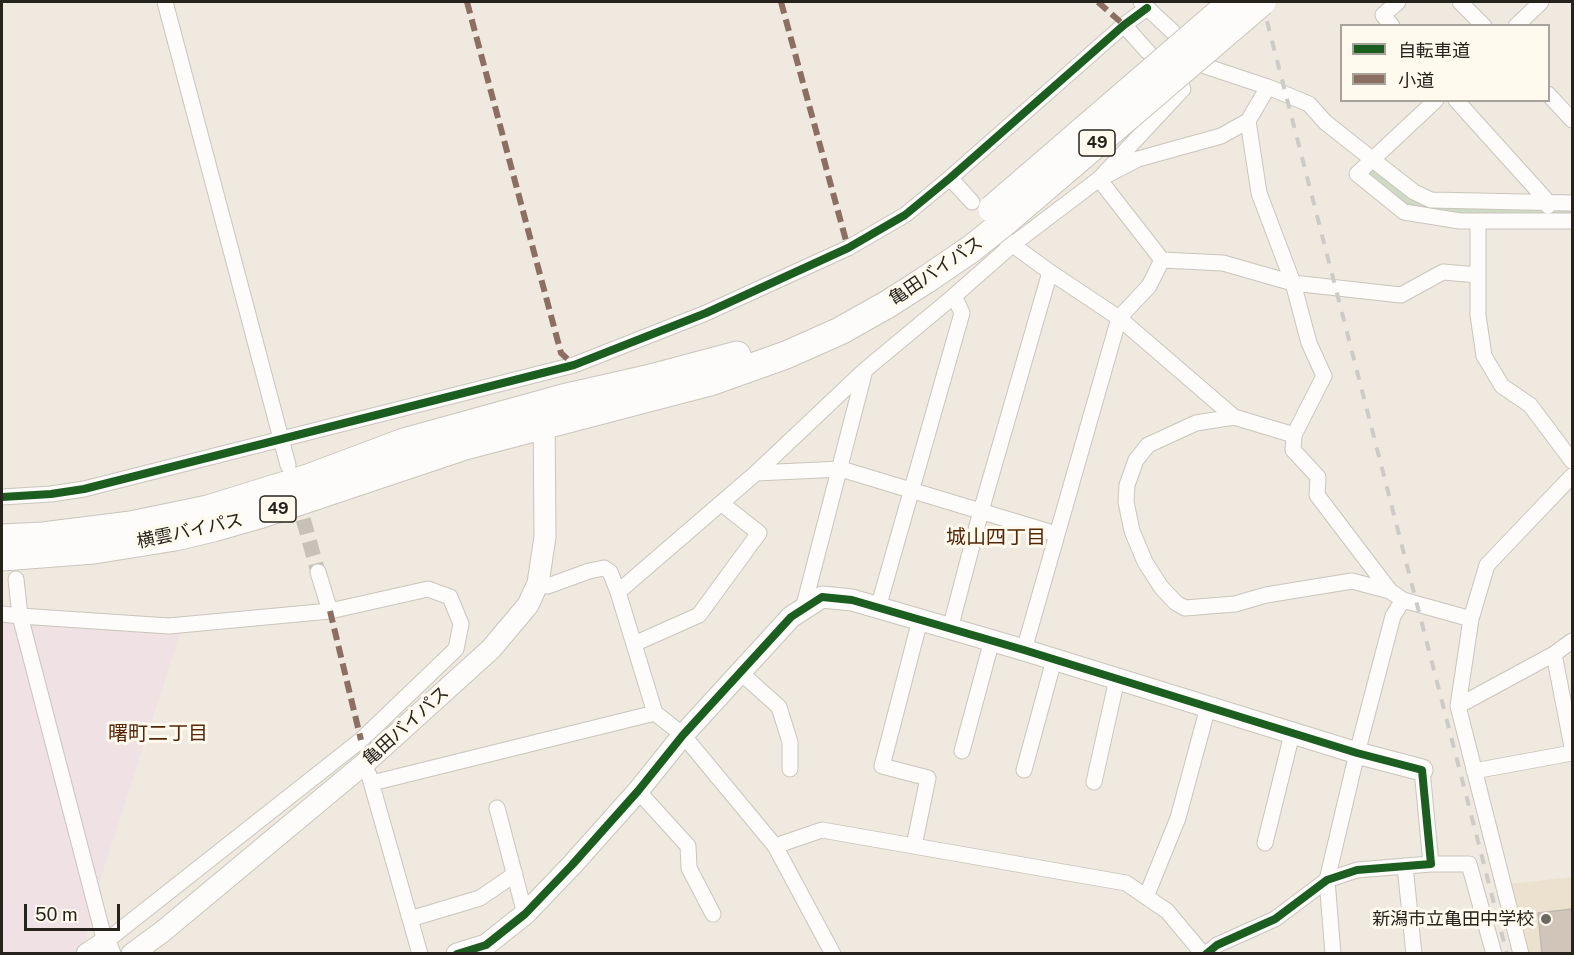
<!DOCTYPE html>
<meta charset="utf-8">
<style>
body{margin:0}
#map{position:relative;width:1574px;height:955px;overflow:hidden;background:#efe9df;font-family:"Public Sans","Noto Sans JP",sans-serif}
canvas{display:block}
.frame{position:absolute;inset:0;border:3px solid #26231c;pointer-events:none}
.legend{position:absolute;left:1340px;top:24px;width:210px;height:78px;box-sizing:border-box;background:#fff9ee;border:2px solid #a8a39a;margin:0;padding:8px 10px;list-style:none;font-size:18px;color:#26231c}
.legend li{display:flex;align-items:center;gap:12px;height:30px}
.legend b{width:30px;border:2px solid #a8a39a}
.scale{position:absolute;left:24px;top:904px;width:96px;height:27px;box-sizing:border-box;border:3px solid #26231c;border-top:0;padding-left:8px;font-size:18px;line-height:21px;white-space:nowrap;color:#26231c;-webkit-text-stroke:4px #fff9ee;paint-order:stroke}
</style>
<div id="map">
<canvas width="1574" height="955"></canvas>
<div class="frame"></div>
<ul class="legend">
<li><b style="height:8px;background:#1b5e20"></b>自転車道</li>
<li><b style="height:8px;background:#8d6e63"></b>小道</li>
</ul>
<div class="scale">50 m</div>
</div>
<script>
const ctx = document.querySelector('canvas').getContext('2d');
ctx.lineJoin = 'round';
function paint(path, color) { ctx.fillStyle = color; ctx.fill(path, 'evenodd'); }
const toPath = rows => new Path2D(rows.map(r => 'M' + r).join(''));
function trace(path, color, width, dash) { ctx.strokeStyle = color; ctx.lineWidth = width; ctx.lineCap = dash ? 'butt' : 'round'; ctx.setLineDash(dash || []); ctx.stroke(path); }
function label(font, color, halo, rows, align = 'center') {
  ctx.font = font + ' "Public Sans","Noto Sans JP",sans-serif'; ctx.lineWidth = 6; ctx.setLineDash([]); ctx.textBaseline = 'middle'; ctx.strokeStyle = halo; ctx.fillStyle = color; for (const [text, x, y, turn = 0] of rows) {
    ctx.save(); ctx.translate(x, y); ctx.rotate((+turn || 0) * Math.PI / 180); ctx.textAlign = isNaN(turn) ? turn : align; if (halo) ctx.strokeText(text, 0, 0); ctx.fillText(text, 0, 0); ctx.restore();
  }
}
paint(toPath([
 [1572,877,1572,953,1528,953,1510,884]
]), '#ece1cf');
paint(toPath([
 [2,619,180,633,92,905,84,953,2,953]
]), '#f0e1e4');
paint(toPath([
 [1372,169,1422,204,1572,208,1572,218,1471,217,1408,208,1366,174]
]), '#cedac4');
const building = toPath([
 [1572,909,1572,954,1542,954,1538,913,1572,909]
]);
paint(building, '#d1c5ba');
trace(building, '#c0bab4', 1.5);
trace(toPath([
 [297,497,318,572]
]), '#c7c1b8', 15, [15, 8]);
const street = toPath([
 [165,2,288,465],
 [1141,2,1173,32],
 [1460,2,1484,26],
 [1124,25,1148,52],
 [1392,26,1383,15,1398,2],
 [1516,26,1541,2],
 [1205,66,1268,87,1309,104,1325,122,1373,160,1414,192,1431,200,1572,203],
 [1548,94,1572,120],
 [1436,100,1357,174,1404,212,1460,221,1572,221],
 [1456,100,1548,202,1548,206],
 [1248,121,1259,193,1293,283,1309,343,1324,376,1294,435,1293,450,1318,477,1317,495,1390,591],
 [1109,174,1138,159,1221,136,1248,121,1268,87],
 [950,178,972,202],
 [1099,179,1162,260,1223,263,1293,283,1401,295,1443,272,1478,275],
 [1478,221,1478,315,1484,356,1502,386,1530,405,1572,461],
 [1006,240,1050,272,1119,318,1234,417],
 [1294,435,1234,417,1196,423,1148,445,1136,460,1127,485,1126,502,1132,531,1145,562,1161,587,1176,603,1185,608,1235,604,1266,595,1352,581,1390,591,1403,600,1471,619],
 [756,473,841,469,1056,534],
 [2,497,51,494,84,489,574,365,706,313,848,248,905,215,950,178,1124,25,1147,8],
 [318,572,330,611],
 [538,583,548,586,589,571,604,568,610,572,618,592,655,713,683,735,775,846,833,954],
 [618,592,756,473,865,370,954,296,1012,245,1099,179,1183,89],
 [878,608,962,313,954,296],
 [803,609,865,370],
 [2,614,20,616,169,626,330,611,428,589,450,597,461,624,456,649,361,740,105,942,20,616,16,579],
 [950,629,981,511,1050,272],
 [634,644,699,615,759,533,721,503],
 [1024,650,1119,318,1149,286,1162,260],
 [1554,654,1572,747],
 [740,672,779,707,790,742,790,769],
 [1458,706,1554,654,1572,641],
 [962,751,992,640],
 [1024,770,1054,660],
 [1474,771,1572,753],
 [369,775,420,954],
 [1094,782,1117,679],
 [372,783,655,713],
 [638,791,688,846,689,868,713,914],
 [497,808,525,914],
 [1265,843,1292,734],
 [775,846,822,830,1126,883,1167,911,1203,954],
 [914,846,928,778,882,766,920,620],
 [1431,864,1469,864,1494,954],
 [1405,866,1414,954],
 [1146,897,1178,818,1208,707],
 [410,919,480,898,515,874],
 [1206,954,1217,945,1275,919,1327,880,1357,870,1431,864,1422,770],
 [1333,954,1327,880,1357,753,1393,616,1403,600],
 [1521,954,1458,706,1471,619,1487,565,1572,476]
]);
const secondary = toPath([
 [87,954,105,942,110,954],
 [132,954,162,932,365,763,491,649,528,605,538,583,545,537,544,411],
 [457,954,486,945,525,914,572,865,638,791,683,735,791,617,822,597,852,600,1024,650,1357,753,1422,770]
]);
const highway = toPath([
 [2,538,43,536,131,525,208,509,308,478,404,442,563,398,647,379,737,355],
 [2,557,94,550,175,537,213,528,262,514,465,446,710,382,786,355,840,331,888,304,927,279]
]);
trace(street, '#cac5bd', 17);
trace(secondary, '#cac5bd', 23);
trace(highway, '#cac5bd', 29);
trace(street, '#fdfcfa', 15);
trace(secondary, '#fdfcfa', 21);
trace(highway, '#fdfcfa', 27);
trace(toPath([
 [1262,2,1507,954]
]), '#cdcbc8', 4, [10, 10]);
const highwayBridge = toPath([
 [992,209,1232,2],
 [927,279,971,249,1006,221,1262,2]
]);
trace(highwayBridge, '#cac5bd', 29, []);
trace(highwayBridge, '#fdfcfa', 27);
trace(toPath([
 [467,2,561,353,574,365],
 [781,2,848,248],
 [1098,2,1124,25],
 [330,611,361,740]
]), '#8d6e63', 6, [12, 6]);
trace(toPath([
 [2,497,51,494,84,489,574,365,706,313,848,248,905,215,950,178,1124,25,1147,8],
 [457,954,486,945,525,914,572,865,638,791,683,735,791,617,822,597,852,600,1024,650,1357,753,1422,770,1431,864,1357,870,1327,880,1275,919,1217,945,1206,954]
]), '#1b5e20', 8);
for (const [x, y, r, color] of [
 [1546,919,6,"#6c6860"]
]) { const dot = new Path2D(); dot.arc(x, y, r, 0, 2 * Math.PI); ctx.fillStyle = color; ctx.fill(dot); trace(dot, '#fff9ee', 2); }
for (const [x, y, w] of [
 [1097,143,36],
 [278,509,36]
]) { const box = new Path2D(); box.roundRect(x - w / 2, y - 13, w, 26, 4.5); ctx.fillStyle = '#fff9ee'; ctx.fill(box); trace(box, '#26231c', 1.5); }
label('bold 16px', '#26231c', null, [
 ["49",1097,143],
 ["49",278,509]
]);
label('18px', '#26231c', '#fff9ee', [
 ["亀田バイパス",936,271,-34],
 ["横雲バイパス",190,531,-12],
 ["亀田バイパス",406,726,-42]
]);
label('18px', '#26231c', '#fff9ee', [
 ["新潟市立亀田中学校",1534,919]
], 'right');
label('20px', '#552708', '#fff9ee', [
 ["城山四丁目",996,538],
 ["曙町二丁目",158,734]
]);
</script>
